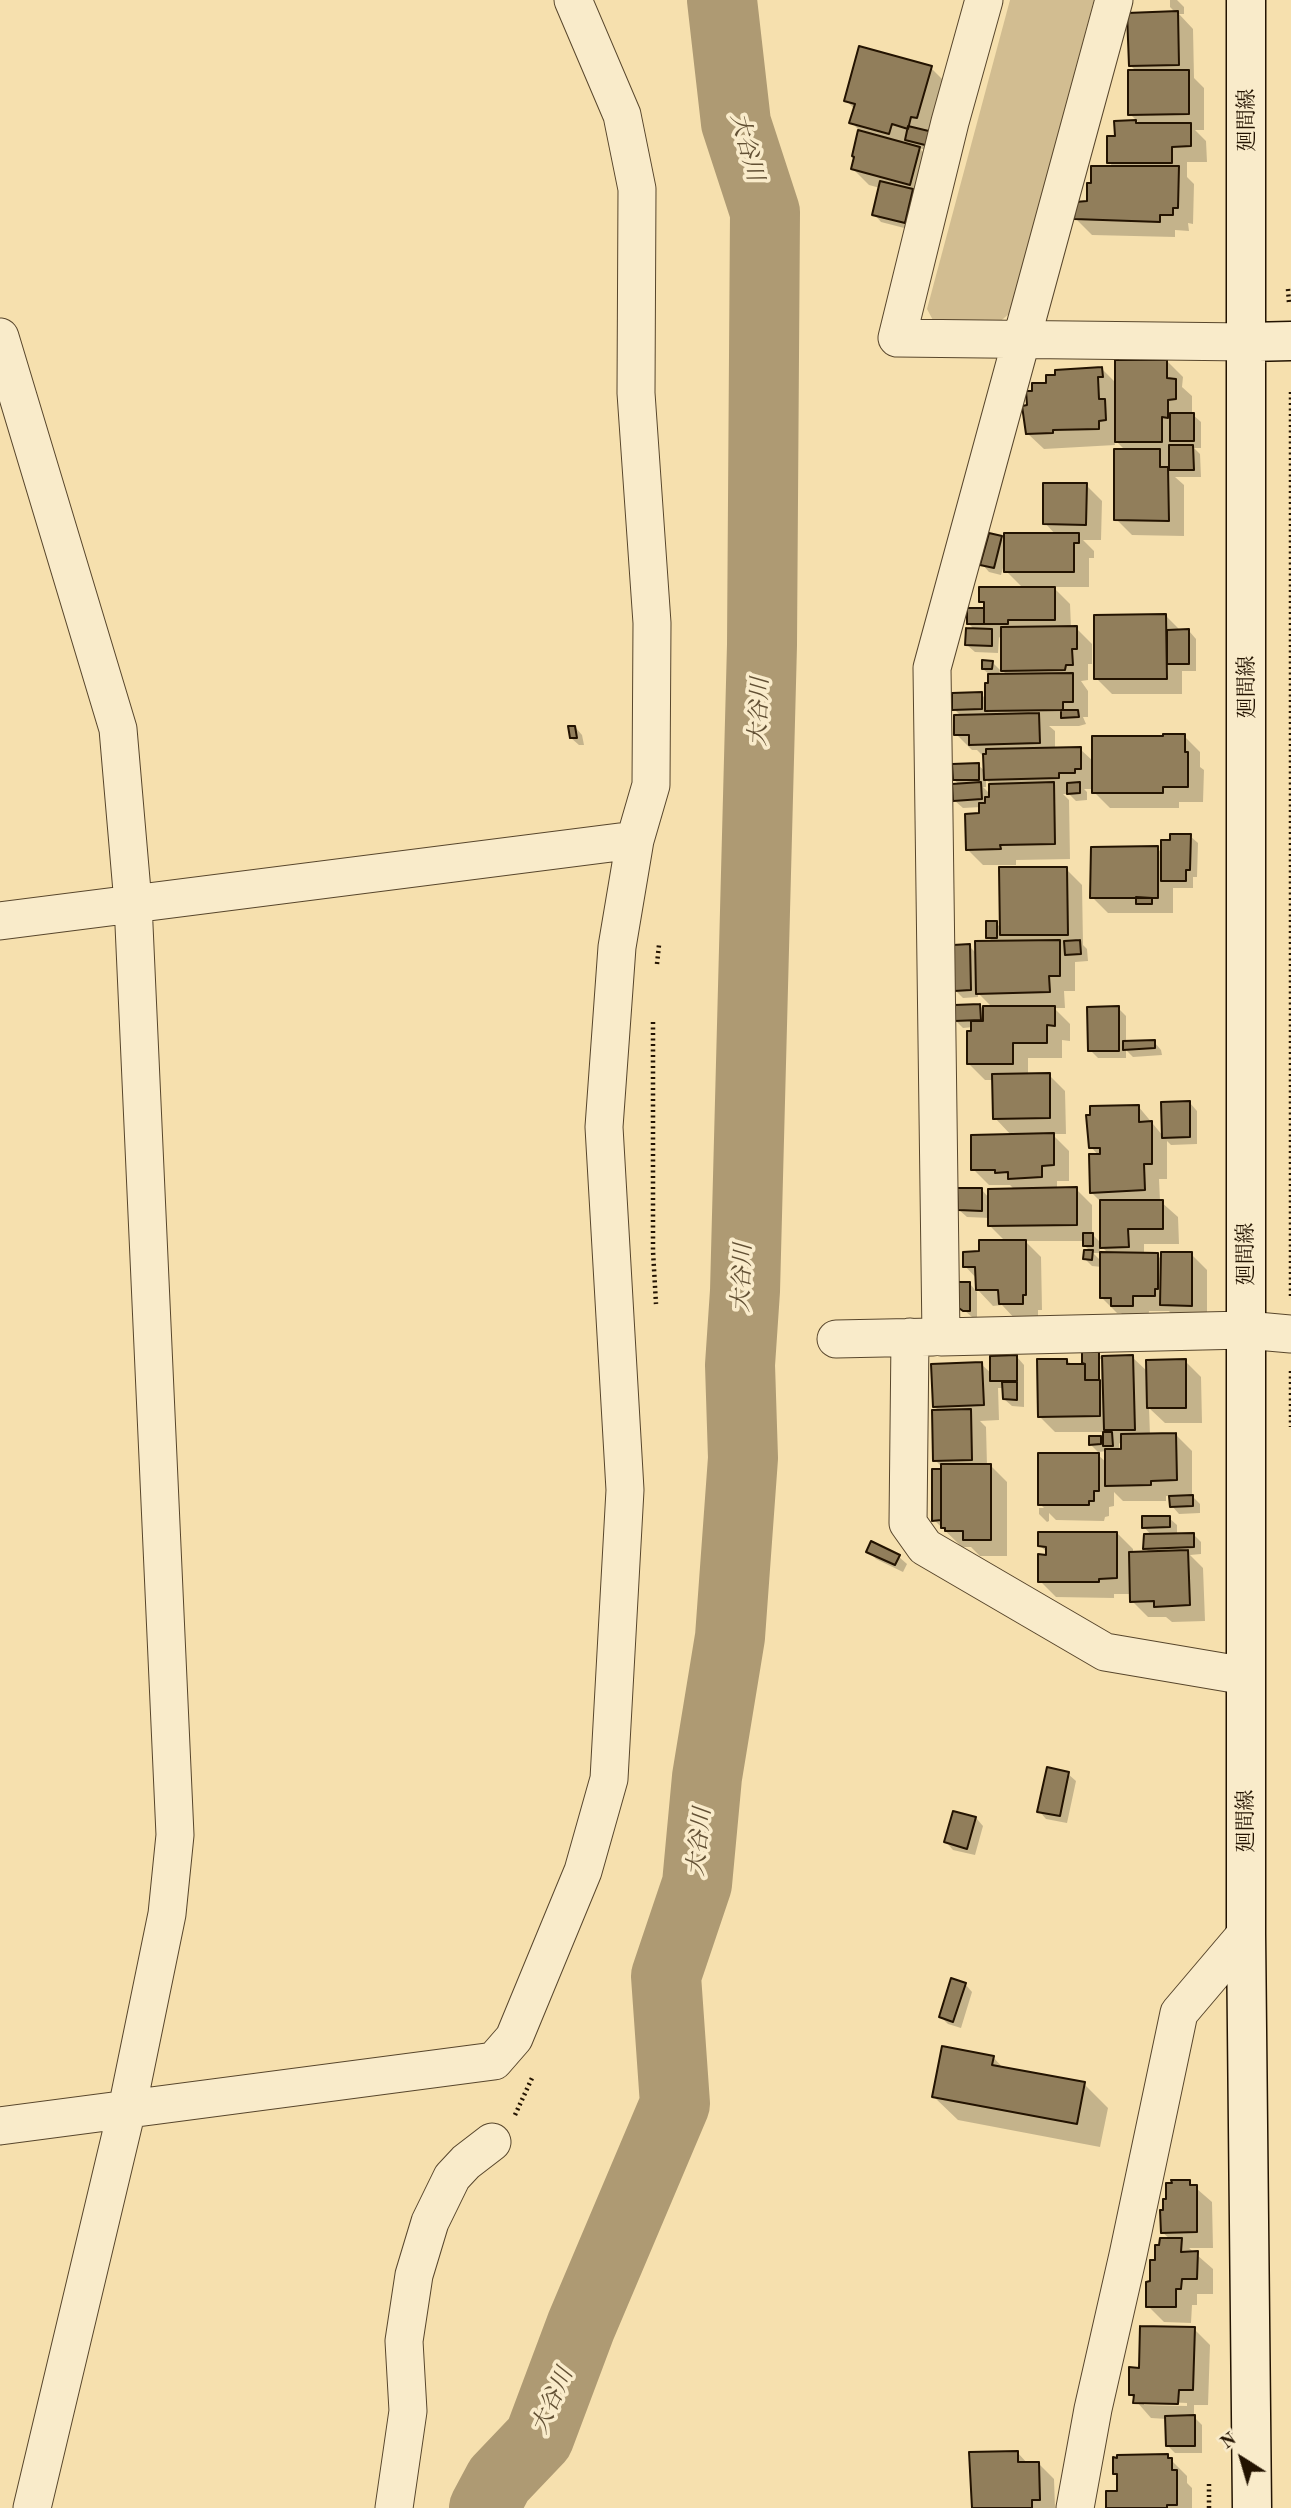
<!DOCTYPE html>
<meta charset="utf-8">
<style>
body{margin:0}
#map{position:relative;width:1291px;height:2508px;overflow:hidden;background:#f6e0ae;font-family:"Old Standard TT",serif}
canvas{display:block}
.north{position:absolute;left:1207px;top:2424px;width:70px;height:70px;-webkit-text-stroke:5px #f9ebca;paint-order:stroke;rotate:323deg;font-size:19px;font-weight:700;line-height:28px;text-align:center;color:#231301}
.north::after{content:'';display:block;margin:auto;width:24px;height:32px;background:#231301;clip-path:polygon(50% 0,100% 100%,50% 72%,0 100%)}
</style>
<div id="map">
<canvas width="1291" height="2508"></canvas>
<div class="north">N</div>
</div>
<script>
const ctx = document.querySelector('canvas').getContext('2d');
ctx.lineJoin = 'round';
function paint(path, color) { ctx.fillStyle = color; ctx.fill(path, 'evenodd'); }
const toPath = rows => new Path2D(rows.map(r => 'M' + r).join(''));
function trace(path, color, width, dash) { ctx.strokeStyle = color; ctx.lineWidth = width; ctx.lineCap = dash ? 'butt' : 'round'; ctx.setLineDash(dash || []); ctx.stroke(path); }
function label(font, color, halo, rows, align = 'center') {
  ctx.font = font + ' "Old Standard TT","Noto Serif JP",serif'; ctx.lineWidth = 7; ctx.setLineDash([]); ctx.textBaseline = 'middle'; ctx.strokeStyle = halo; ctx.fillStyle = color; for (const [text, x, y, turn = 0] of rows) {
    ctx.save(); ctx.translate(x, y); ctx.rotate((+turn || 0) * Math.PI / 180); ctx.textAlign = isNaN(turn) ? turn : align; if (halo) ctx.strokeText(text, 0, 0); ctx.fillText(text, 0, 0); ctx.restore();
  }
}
paint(toPath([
 [1010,0,1094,0,1010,313,997,324,935,324,927,309]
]), '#d2bd91');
paint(toPath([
 [1170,0,1177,0,1184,7,1184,14,1179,14,1193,29,1194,78,1204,88,1204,130,1195,130,1206,141,1207,162,1187,162,1187,177,1194,184,1193,224,1188,223,1189,231,1175,230,1175,237,1092,235,1076,219,1114,168,1109,162,1116,137,1116,122,1138,122,1130,114,1137,72,1131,66,1176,13,1170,7],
 [931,68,947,84,941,154,919,148,935,164,912,230,881,222,874,214,880,188,869,185,853,169,860,131,851,122,855,110,846,100],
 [1167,361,1183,377,1182,387,1192,396,1192,414,1201,422,1201,448,1194,448,1200,454,1201,477,1175,477,1184,485,1184,536,1132,535,1116,519,1126,451,1114,439,1115,445,1044,449,1027,433,1028,406,1048,384,1102,369,1117,384],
 [1086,485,1102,501,1101,540,1083,540,1094,551,1094,558,1089,558,1089,587,1053,587,1070,604,1071,628,1076,628,1092,644,1092,664,1088,664,1088,680,1081,681,1088,691,1088,717,1083,717,1086,724,1079,726,1049,726,1055,731,1055,749,1080,749,1094,762,1184,736,1200,752,1200,767,1204,770,1203,802,1179,802,1179,808,1110,808,1094,792,1094,789,1084,789,1087,792,1087,800,1076,801,1069,794,1063,794,1069,800,1070,859,1016,860,1016,865,983,865,967,849,981,815,981,807,963,808,955,801,960,785,954,780,978,765,986,772,985,758,977,750,972,750,956,734,962,717,954,709,981,694,986,699,990,675,983,669,992,662,1000,670,999,675,1007,675,1003,671,1003,640,999,637,998,653,975,652,967,645,975,630,968,623,985,610,985,606,981,601,1024,589,1006,571,1005,561,1001,575,989,572,982,564,1001,538,1006,543,1056,535,1045,523],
 [986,780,991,784,991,795,983,787,986,787],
 [1166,616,1181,631,1189,631,1196,639,1196,671,1182,671,1182,694,1112,694,1096,678],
 [575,727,582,735,584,745,579,745,571,738],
 [1190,836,1198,843,1197,877,1193,877,1193,888,1173,888,1173,913,1108,913,1092,897,1157,848,1163,854],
 [1066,869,1082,885,1083,945,1087,949,1088,961,1075,962,1075,991,1064,991,1065,1008,1054,1008,1070,1024,1070,1041,1062,1040,1062,1058,1028,1058,1028,1075,1049,1075,1065,1091,1066,1134,1052,1134,1069,1151,1069,1181,1057,1181,1057,1190,1076,1189,1092,1205,1092,1234,1102,1244,1102,1203,1091,1192,1099,1156,1091,1147,1138,1106,1163,1136,1190,1103,1197,1111,1197,1144,1171,1145,1167,1141,1167,1179,1159,1179,1160,1201,1178,1217,1179,1244,1144,1244,1144,1255,1157,1255,1162,1260,1191,1254,1207,1270,1207,1321,1178,1321,1169,1311,1149,1311,1148,1321,1129,1321,1121,1313,1117,1313,1101,1297,1102,1267,1092,1266,1085,1259,1091,1252,1085,1246,1085,1241,1025,1241,1041,1257,1042,1310,1038,1310,1038,1320,1016,1320,1002,1305,993,1306,977,1289,977,1279,965,1266,981,1253,1006,1242,990,1226,990,1218,967,1217,959,1210,982,1190,989,1198,1015,1190,1010,1185,989,1185,973,1169,1012,1136,995,1118,994,1080,985,1080,969,1064,973,1027,963,1028,955,1020,980,1006,985,1011,993,1008,978,993,978,997,963,998,955,990,969,946,977,954,994,943,988,937,996,923,1001,928],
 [1100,1245,1109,1254,1102,1262,1093,1253,1100,1253],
 [1118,1008,1126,1016,1126,1043,1154,1042,1161,1050,1162,1055,1133,1057,1126,1050,1126,1058,1098,1058,1090,1050],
 [970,1284,977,1292,977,1318,972,1317,958,1305],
 [1098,1354,1102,1357,1132,1357,1148,1372,1185,1361,1201,1377,1202,1423,1165,1423,1149,1408,1150,1435,1176,1435,1192,1451,1192,1496,1200,1504,1200,1513,1179,1514,1172,1506,1171,1496,1166,1496,1166,1501,1123,1501,1114,1492,1114,1506,1109,1507,1109,1516,1105,1517,1104,1521,1056,1520,1049,1513,1049,1521,1047,1522,1039,1514,1039,1508,1044,1508,1040,1504,1098,1455,1107,1463,1107,1451,1098,1452,1090,1444,1100,1438,1105,1443,1104,1432,1055,1432,1039,1416,1067,1360,1072,1365,1087,1365],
 [1097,1359,1101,1359,1101,1387,1098,1387],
 [1119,1443,1123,1446,1120,1458],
 [1017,1357,1024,1365,1024,1407,1012,1406,1004,1399,1004,1388,998,1388,999,1420,980,1421,986,1427,987,1466,991,1466,1007,1482,1007,1556,980,1556,971,1547,962,1547,934,1520,945,1470,935,1460,940,1412,934,1406,981,1364,992,1374],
 [1169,1518,1177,1525,1177,1535,1193,1534,1201,1542,1201,1554,1190,1555,1203,1568,1205,1621,1172,1622,1166,1617,1148,1617,1132,1601,1132,1594,1114,1594,1114,1598,1056,1597,1040,1581,1048,1557,1048,1553,1040,1546,1117,1533,1133,1549,1133,1554,1150,1553,1145,1548,1152,1536,1144,1527],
 [872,1544,899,1557,907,1564,903,1572,876,1559,868,1551],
 [1068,1774,1076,1781,1067,1823,1046,1819,1039,1811],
 [976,1818,983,1826,975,1855,953,1850,946,1842],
 [965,1984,972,1992,961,2028,948,2024,941,2017],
 [993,2057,1004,2069,1084,2084,1108,2108,1100,2147,958,2120,934,2097],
 [1189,2182,1212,2202,1213,2248,1189,2248,1213,2269,1213,2294,1197,2294,1197,2305,1192,2305,1191,2323,1164,2322,1148,2306,1157,2262,1170,2239,1162,2232],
 [1194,2329,1210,2345,1208,2405,1194,2405,1194,2417,1202,2425,1202,2453,1175,2453,1167,2445,1167,2419,1151,2418,1130,2394,1140,2370],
 [1144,2401,1187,2403,1187,2406,1144,2405],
 [1017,2452,1028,2464,1038,2463,1054,2479,1055,2508,974,2508],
 [1167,2456,1187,2476,1187,2483,1192,2488,1192,2508,1107,2508,1118,2493,1119,2477,1115,2473]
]), '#0003');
trace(toPath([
 [484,2508,499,2480,539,2438,581,2326,675,2104,666,1976,697,1884,707,1777,730,1637,743,1458,740,1365,745,1291,762,645,765,212,736,123,722,0]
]), '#ae9a73', 70);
const building = toPath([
 [1178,11,1179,65,1129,66,1127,13,1178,11],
 [859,46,932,66,917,118,911,117,908,129,892,124,889,134,849,123,855,104,844,101,859,46],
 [1128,70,1189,70,1189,114,1128,115,1128,70],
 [1136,120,1136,123,1191,123,1191,146,1172,147,1172,163,1107,163,1107,136,1115,136,1114,121,1136,120],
 [908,126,937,133,933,147,905,140,908,126],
 [858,130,920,147,910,185,851,169,854,157,852,156,858,130],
 [1091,166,1179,166,1178,208,1173,208,1173,215,1160,215,1160,222,1074,219,1075,202,1087,201,1087,183,1091,183,1091,166],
 [880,181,913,189,905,223,872,215,880,181],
 [1115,360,1167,360,1167,378,1176,379,1176,399,1168,400,1168,418,1162,417,1162,442,1115,442,1115,360],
 [1102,367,1103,377,1098,377,1099,399,1105,399,1106,420,1099,421,1099,429,1053,430,1053,433,1026,434,1022,406,1027,405,1026,391,1032,391,1032,383,1046,383,1046,375,1055,375,1055,370,1102,367],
 [1170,413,1194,413,1194,441,1170,441,1170,413],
 [1169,445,1193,445,1194,470,1169,470,1169,445],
 [1114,449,1160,449,1160,467,1168,467,1169,521,1114,520,1114,449],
 [1043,483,1087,483,1086,525,1043,524,1043,483],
 [989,533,1002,536,994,568,980,565,989,533],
 [1004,533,1079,533,1079,543,1074,543,1074,572,1004,572,1004,533],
 [979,587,1055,587,1055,620,1008,620,1008,624,984,624,984,602,979,602,979,587],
 [967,608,984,608,984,624,967,624,967,608],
 [1166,614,1167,679,1094,679,1094,615,1166,614],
 [1077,626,1077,649,1072,649,1073,665,1066,665,1065,670,1001,671,1001,627,1077,626],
 [966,628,992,629,992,646,965,645,966,628],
 [1189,629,1189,664,1167,664,1167,630,1189,629],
 [982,660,993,661,992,669,982,669,982,660],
 [1073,673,1073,702,1063,702,1063,710,985,711,985,683,988,683,988,674,1073,673],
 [982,692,982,709,952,710,952,693,982,692],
 [1061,710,1078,710,1079,717,1061,718,1061,710],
 [1039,713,1040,743,969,745,969,735,954,735,954,715,1039,713],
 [568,726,575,726,577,738,570,738,568,726],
 [1163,734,1185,734,1185,752,1188,752,1188,787,1163,787,1163,793,1092,793,1092,736,1163,736,1163,734],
 [1081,747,1081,769,1075,769,1075,773,1059,773,1059,778,984,780,983,754,986,754,986,749,1081,747],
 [979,763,979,780,953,780,952,764,979,763],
 [981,782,982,799,953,801,952,784,981,782],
 [1054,782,1055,844,1000,845,1001,849,966,850,965,814,979,813,979,803,985,803,985,797,989,797,989,784,1054,782],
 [1080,782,1080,793,1067,794,1067,783,1080,782],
 [1170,834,1191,834,1190,870,1186,870,1186,881,1161,881,1161,840,1170,840,1170,834],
 [1158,846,1158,898,1090,898,1091,847,1158,846],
 [999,867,1067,867,1068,935,1000,935,999,867],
 [1136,897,1152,898,1152,904,1136,904,1136,897],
 [986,921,997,921,997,938,986,938,986,921],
 [1060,940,1060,976,1049,976,1050,992,976,994,975,941,1060,940],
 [1080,940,1081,954,1065,955,1064,941,1080,940],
 [970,944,971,990,954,991,953,945,970,944],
 [980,1004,981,1020,954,1021,954,1005,980,1004],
 [983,1006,1055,1006,1055,1026,1047,1025,1047,1043,1013,1043,1013,1064,967,1064,967,1031,971,1031,971,1021,983,1021,983,1006],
 [1119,1006,1119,1051,1088,1051,1087,1007,1119,1006],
 [1155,1040,1155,1048,1123,1050,1123,1041,1155,1040],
 [1050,1073,1050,1118,993,1119,992,1074,1050,1073],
 [1190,1101,1190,1137,1162,1138,1161,1102,1190,1101],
 [1139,1105,1139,1122,1152,1121,1152,1164,1144,1164,1145,1190,1090,1193,1089,1154,1100,1154,1100,1148,1089,1148,1086,1115,1090,1115,1090,1106,1139,1105],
 [1054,1133,1054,1165,1042,1166,1042,1177,1008,1179,1008,1172,995,1173,995,1170,971,1170,971,1135,1054,1133],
 [1077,1187,1077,1225,988,1226,988,1189,1077,1187],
 [957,1188,982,1188,982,1211,958,1210,957,1188],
 [1100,1200,1163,1200,1163,1229,1128,1229,1129,1247,1100,1248,1100,1200],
 [1083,1233,1093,1233,1093,1246,1083,1246,1083,1233],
 [979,1240,1026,1240,1026,1295,1023,1295,1023,1304,999,1304,998,1290,976,1290,975,1267,963,1267,963,1252,979,1251,979,1240],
 [1084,1250,1093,1250,1092,1260,1083,1259,1084,1250],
 [1100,1252,1158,1253,1158,1289,1155,1289,1155,1296,1133,1296,1133,1306,1111,1306,1111,1298,1100,1298,1100,1252],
 [1161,1252,1192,1252,1192,1306,1160,1305,1161,1252],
 [956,1282,970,1282,970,1311,963,1311,956,1306,956,1282],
 [1082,1352,1099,1352,1099,1380,1085,1380,1085,1364,1082,1363,1082,1352],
 [1017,1355,1017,1381,990,1381,990,1356,1017,1355],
 [1133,1355,1135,1430,1104,1430,1102,1356,1133,1355],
 [1037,1359,1067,1359,1067,1364,1085,1364,1085,1380,1100,1380,1100,1416,1038,1417,1037,1359],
 [1186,1359,1186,1408,1147,1408,1146,1360,1186,1359],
 [982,1362,984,1405,933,1407,931,1364,982,1362],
 [1002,1382,1017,1382,1017,1400,1003,1399,1002,1382],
 [971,1409,972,1460,933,1461,932,1410,971,1409],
 [1103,1432,1112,1432,1113,1446,1103,1446,1103,1432],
 [1176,1433,1177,1480,1151,1481,1151,1485,1105,1486,1105,1449,1121,1449,1121,1434,1176,1433],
 [1089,1436,1101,1436,1101,1444,1089,1445,1089,1436],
 [1038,1453,1099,1453,1099,1491,1094,1491,1094,1501,1089,1501,1089,1505,1038,1505,1038,1453],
 [941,1464,991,1464,991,1540,963,1540,963,1531,945,1531,945,1528,941,1528,941,1464],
 [932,1469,941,1469,941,1520,932,1521,932,1469],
 [1193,1495,1193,1506,1170,1507,1169,1496,1193,1495],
 [1142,1516,1170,1516,1170,1527,1142,1528,1142,1516],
 [1038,1532,1117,1532,1117,1578,1099,1579,1099,1582,1038,1582,1038,1554,1046,1555,1046,1547,1038,1546,1038,1532],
 [1194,1533,1194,1547,1143,1549,1144,1534,1194,1533],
 [871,1541,900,1555,895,1565,866,1552,871,1541],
 [1188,1550,1190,1605,1154,1607,1154,1601,1130,1602,1129,1552,1188,1550],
 [1047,1767,1069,1772,1060,1816,1037,1812,1047,1767],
 [953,1811,976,1817,967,1849,944,1842,953,1811],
 [951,1978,966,1983,953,2022,939,2017,951,1978],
 [942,2046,994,2056,992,2065,1085,2082,1077,2124,932,2097,942,2046],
 [1171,2180,1190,2180,1190,2185,1197,2185,1197,2232,1161,2233,1160,2210,1163,2210,1163,2199,1166,2199,1166,2183,1172,2183,1171,2180],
 [1160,2238,1182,2238,1181,2252,1198,2251,1197,2279,1182,2279,1181,2289,1176,2289,1176,2307,1146,2307,1146,2282,1150,2281,1150,2260,1155,2260,1155,2245,1159,2245,1160,2238],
 [1140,2326,1195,2327,1193,2390,1179,2390,1178,2404,1133,2403,1134,2395,1129,2395,1129,2367,1139,2368,1140,2326],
 [1195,2415,1195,2446,1166,2446,1165,2416,1195,2415],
 [1018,2451,1018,2462,1039,2462,1040,2500,1032,2500,1032,2508,972,2508,969,2452,1018,2451],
 [1168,2454,1168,2458,1172,2458,1172,2470,1177,2470,1177,2505,1167,2505,1167,2508,1106,2508,1106,2491,1117,2491,1117,2474,1113,2474,1113,2457,1117,2458,1117,2455,1168,2454]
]);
paint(building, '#917e5b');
trace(building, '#231301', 2);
const street = toPath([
 [984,0,950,122,897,338,1248,342],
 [1114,0,932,668,941,1337,1246,1330,1291,1334],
 [0,337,118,729,133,903,175,1835,167,1914,127,2109,32,2508],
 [0,921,635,840],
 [910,1337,908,1523,925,1547,1105,1652,1246,1676],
 [836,1339,933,1337],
 [0,2126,494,2061,514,2038,583,1871,609,1779,625,1490,604,1127,617,947,635,840,651,785,652,623,636,393,637,189,622,115,573,0],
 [394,2508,408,2411,404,2341,414,2275,430,2222,452,2177,466,2162,492,2142],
 [1075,2508,1093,2409,1128,2255,1179,2013,1246,1934]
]);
const secondary = toPath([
 [1246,0,1246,1934,1252,2508],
 [1248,342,1291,341]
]);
trace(street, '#58462c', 39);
trace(secondary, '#231301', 41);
trace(toPath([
 [1288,289,1289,303],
 [657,964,659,945],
 [653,1022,653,1251,656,1304],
 [1291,1296,1291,391],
 [1291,1371,1291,1427],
 [515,2115,532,2078],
 [1209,2484,1209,2508]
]), '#231301', 4.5, [2, 3.5]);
trace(street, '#f9ebca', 37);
trace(secondary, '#f9ebca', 38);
label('21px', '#231301', '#f9ebca', [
 ["廻間線",1247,120,-90],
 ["廻間線",1247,687,-90],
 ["廻間線",1246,1254,-90],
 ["廻間線",1246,1821,-90]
]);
label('italic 23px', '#625034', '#f9ebca', [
 ["大谷川",746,147,75],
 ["大谷川",760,712,-88],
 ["大谷川",743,1278,-88],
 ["大谷川",700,1842,-84],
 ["大谷川",553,2401,-66]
]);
</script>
